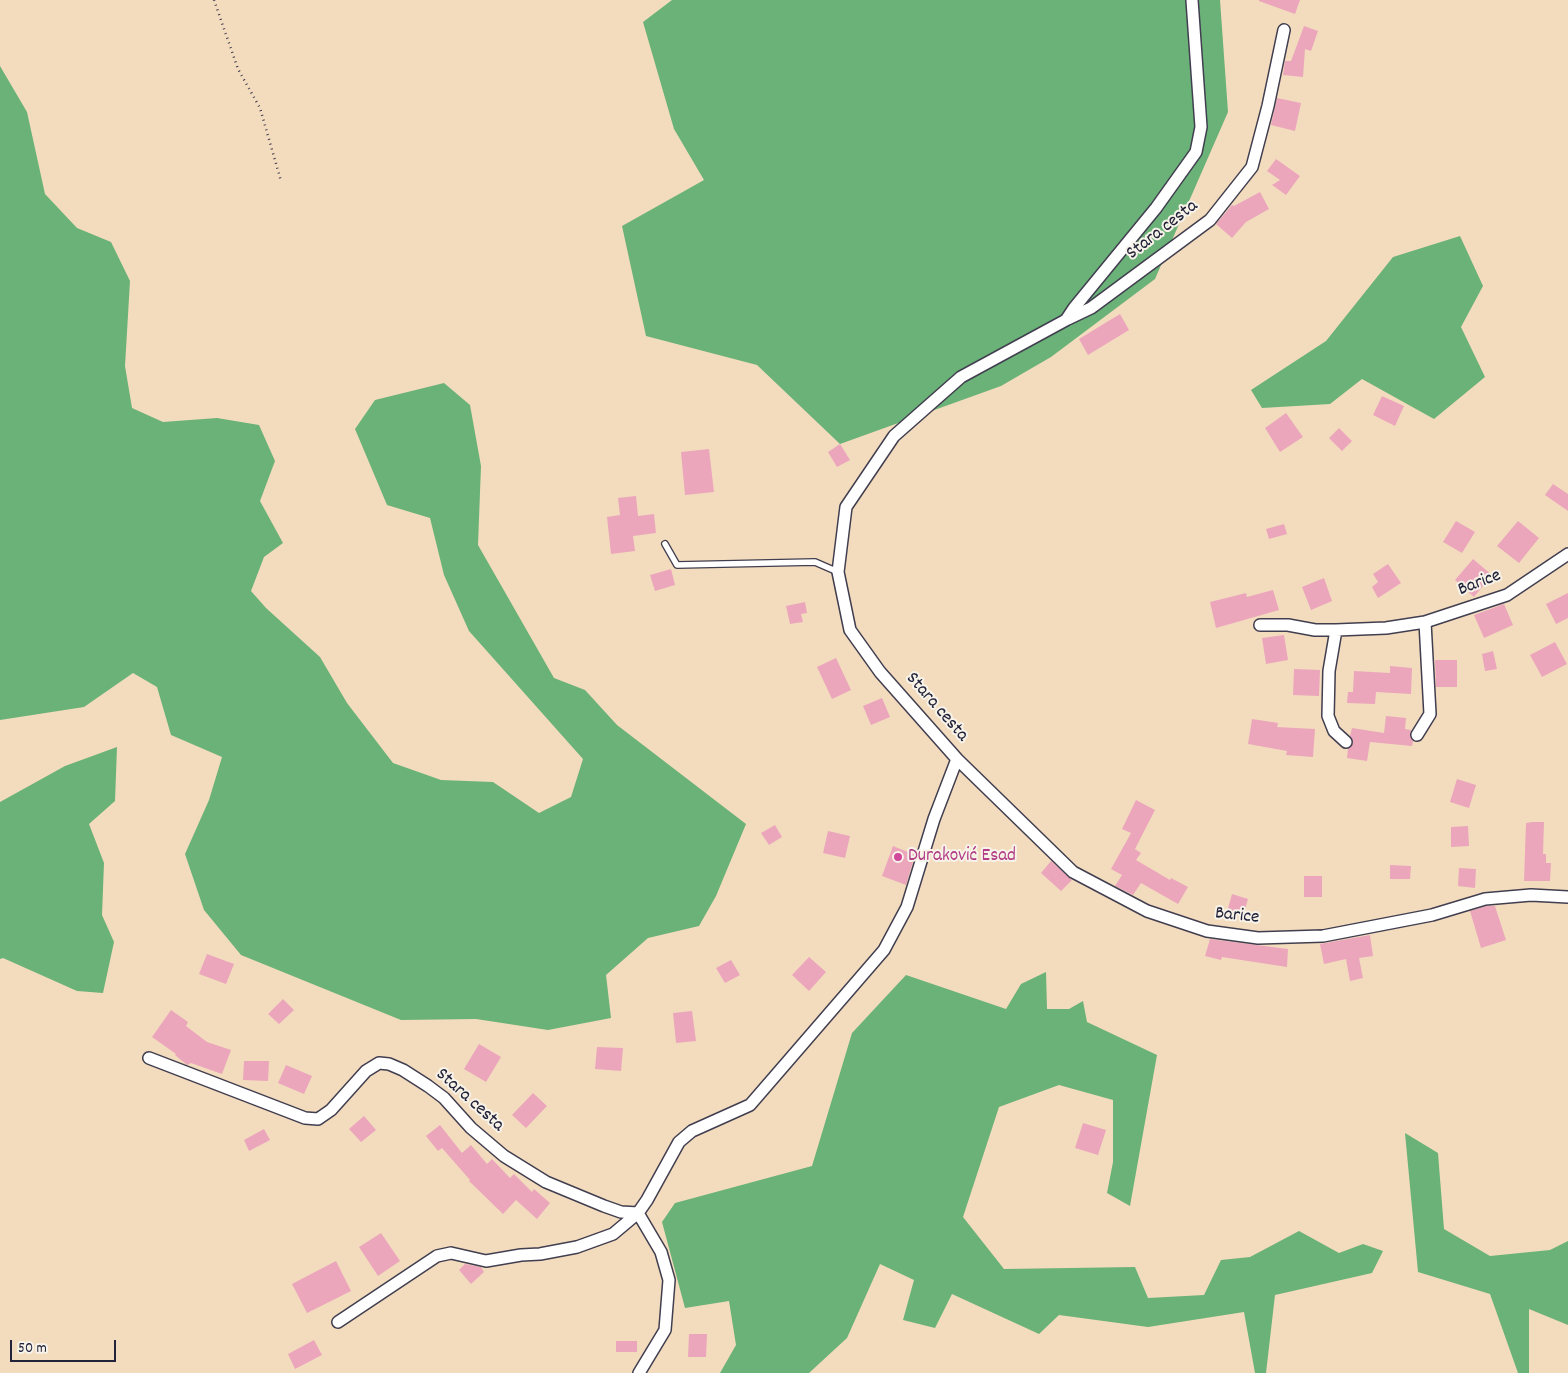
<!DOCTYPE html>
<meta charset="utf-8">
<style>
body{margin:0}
#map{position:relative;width:1568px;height:1373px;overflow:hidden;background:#f3dcbe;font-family:Dekko,sans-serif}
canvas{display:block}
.scale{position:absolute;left:10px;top:1340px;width:106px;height:22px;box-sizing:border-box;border:2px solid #22223b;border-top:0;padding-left:6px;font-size:15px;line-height:18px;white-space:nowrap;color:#22223b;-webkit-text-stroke:4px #f7f3e8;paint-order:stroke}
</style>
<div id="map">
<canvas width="1568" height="1373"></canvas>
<div class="scale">50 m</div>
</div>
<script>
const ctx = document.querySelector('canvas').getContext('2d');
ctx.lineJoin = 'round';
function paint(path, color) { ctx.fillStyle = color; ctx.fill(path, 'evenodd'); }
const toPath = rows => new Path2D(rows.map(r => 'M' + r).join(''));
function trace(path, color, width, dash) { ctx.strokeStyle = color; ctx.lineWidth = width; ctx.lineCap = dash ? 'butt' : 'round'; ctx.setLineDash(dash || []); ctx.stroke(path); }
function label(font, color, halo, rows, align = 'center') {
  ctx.font = font + ' Dekko,sans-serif'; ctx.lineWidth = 4; ctx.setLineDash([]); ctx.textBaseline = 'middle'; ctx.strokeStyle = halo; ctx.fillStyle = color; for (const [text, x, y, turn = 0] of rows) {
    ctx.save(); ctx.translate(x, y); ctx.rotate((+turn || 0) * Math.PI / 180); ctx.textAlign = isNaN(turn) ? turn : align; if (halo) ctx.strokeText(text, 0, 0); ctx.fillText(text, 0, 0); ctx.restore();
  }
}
paint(toPath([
 [672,0,1220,0,1228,112,1155,279,1051,357,1001,386,840,444,757,365,646,336,622,226,704,180,674,129,643,22],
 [0,66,27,112,45,194,77,228,111,242,130,281,125,366,132,408,163,422,217,418,259,425,275,461,260,501,283,543,264,557,251,591,266,608,320,657,347,703,393,763,441,780,493,782,539,813,571,797,583,759,469,631,444,575,430,518,387,505,355,429,375,400,444,383,470,405,481,466,478,545,554,678,585,690,617,725,746,824,716,896,699,926,648,938,606,975,611,1018,548,1030,476,1019,401,1020,241,955,204,910,185,854,209,800,222,757,171,735,157,687,133,673,84,707,0,720],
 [1460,236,1483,286,1461,327,1485,377,1434,419,1362,379,1330,404,1262,408,1251,390,1326,341,1393,257],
 [117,747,115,801,89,824,104,863,102,915,114,942,103,993,77,991,3,958,0,959,0,802,65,766],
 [1046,972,1047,1009,1069,1009,1083,1001,1087,1022,1157,1055,1130,1206,1107,1193,1113,1162,1113,1100,1059,1085,999,1107,963,1217,1004,1269,1135,1267,1148,1298,1204,1295,1221,1260,1250,1257,1299,1231,1339,1253,1363,1244,1383,1251,1372,1273,1275,1295,1266,1373,1255,1373,1244,1312,1148,1327,1059,1315,1039,1334,952,1294,935,1328,903,1320,914,1280,880,1264,847,1338,809,1373,720,1373,736,1345,729,1301,685,1308,662,1222,675,1203,812,1166,852,1033,906,975,1006,1009,1021,984],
 [1405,1133,1438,1153,1444,1229,1490,1256,1550,1250,1568,1241,1568,1325,1529,1309,1529,1373,1518,1373,1490,1294,1418,1272]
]), '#6ab278');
paint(toPath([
 [1259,0,1300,0,1295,14,1259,1],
 [1304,26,1318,31,1311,51,1305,49,1303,77,1283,75,1285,61,1291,61],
 [1277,98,1301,103,1295,131,1271,125],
 [1276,159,1300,176,1286,195,1272,185,1280,180,1267,171],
 [1260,192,1269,209,1246,222,1232,238,1216,224,1232,205,1234,206],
 [1120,314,1129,330,1088,355,1079,339],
 [1382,396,1404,406,1395,426,1373,415],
 [1286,413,1303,437,1280,452,1265,428],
 [1339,428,1352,441,1342,451,1329,438],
 [840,444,850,460,837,467,828,452],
 [709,449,714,492,685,495,681,452],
 [1553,484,1568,494,1568,511,1545,495],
 [636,496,638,516,654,514,656,533,633,536,635,551,611,554,607,517,620,515,618,498],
 [1456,521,1475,532,1462,553,1443,542],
 [1518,521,1539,538,1519,563,1497,546],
 [1284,524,1287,534,1269,539,1266,529],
 [1473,559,1492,575,1474,597,1455,580],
 [1388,564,1401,583,1378,598,1372,587,1378,582,1373,574],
 [671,569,675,585,655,591,650,575],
 [1324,578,1332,601,1311,610,1302,587],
 [1273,590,1279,610,1216,628,1210,602,1246,593,1247,597],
 [1568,593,1568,618,1556,624,1546,604],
 [805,602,807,613,801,614,803,622,790,624,786,606],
 [1504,604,1513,625,1484,638,1474,615],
 [1284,635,1288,660,1266,664,1262,638],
 [1555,642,1567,664,1542,677,1530,655],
 [1493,651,1497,669,1485,671,1482,654],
 [836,658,851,690,832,699,817,667],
 [1435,660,1457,660,1457,687,1436,687],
 [1390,666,1412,668,1411,694,1376,692,1375,704,1347,703,1348,692,1353,692,1354,671,1390,673],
 [1294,669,1320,670,1319,696,1293,695],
 [882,698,890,717,871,725,863,706],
 [1386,716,1406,718,1405,729,1411,730,1410,735,1413,741,1412,746,1370,742,1367,761,1347,758,1348,749,1353,743,1350,736,1352,728,1384,733],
 [1252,719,1278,723,1277,727,1315,729,1313,757,1286,755,1287,751,1248,744],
 [1457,779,1476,785,1469,808,1450,802],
 [1136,800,1155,810,1135,849,1141,853,1136,860,1170,880,1171,878,1188,887,1178,904,1141,883,1133,895,1115,886,1122,875,1111,869,1131,833,1122,829],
 [1532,822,1544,822,1543,854,1546,854,1546,863,1551,863,1550,881,1524,881,1526,823],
 [775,825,782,837,769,845,761,833],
 [1468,826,1469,846,1451,847,1451,827],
 [828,831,850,836,845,858,823,853],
 [893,846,915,855,906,885,882,876],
 [1051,861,1072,880,1061,891,1041,873],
 [1390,865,1411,866,1410,879,1390,879],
 [1459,868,1476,869,1475,888,1458,886],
 [1304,876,1322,876,1322,897,1304,897],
 [1232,894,1248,899,1243,916,1227,912],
 [1486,906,1495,906,1506,940,1481,948,1470,911],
 [1370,935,1373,956,1359,958,1363,978,1350,981,1346,959,1324,964,1320,944],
 [1210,939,1288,949,1287,967,1222,957,1221,960,1205,956],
 [207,954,234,964,226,984,199,974],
 [809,957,826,972,809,991,792,975],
 [731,960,740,975,725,983,716,968],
 [283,999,294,1010,279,1024,268,1014],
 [171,1010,188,1022,186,1026,207,1042,231,1050,222,1074,191,1063,187,1065,175,1055,176,1054,152,1037],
 [692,1011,696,1041,676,1043,673,1013],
 [479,1044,501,1057,486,1082,464,1069],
 [597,1047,623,1048,621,1071,595,1069],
 [244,1061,269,1061,268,1081,243,1080],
 [286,1065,312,1076,304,1094,278,1083],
 [533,1093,547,1106,526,1128,512,1115],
 [364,1116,376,1130,361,1142,349,1129],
 [1083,1123,1106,1130,1098,1155,1075,1148],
 [440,1125,462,1153,471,1145,487,1164,492,1159,510,1178,514,1174,532,1192,534,1189,550,1203,537,1219,516,1200,503,1214,469,1181,470,1180,442,1148,438,1151,426,1136],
 [264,1129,270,1140,249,1151,244,1140],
 [381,1233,400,1261,378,1276,359,1247],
 [336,1261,351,1291,307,1313,292,1284],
 [465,1264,481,1267,484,1272,471,1284,459,1270],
 [689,1334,707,1334,706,1357,688,1357],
 [314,1340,322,1355,295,1369,288,1354],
 [616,1341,637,1341,637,1352,616,1352]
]), '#eba6bc');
const service = toPath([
 [665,544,677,565,815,562,838,572]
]);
const minor = toPath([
 [1068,319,1091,308,1210,220,1252,167,1268,106,1284,30],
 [1260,625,1288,625,1315,630,1336,630,1386,628,1425,622,1507,595,1568,554],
 [1336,630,1329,671,1328,716,1334,731,1346,742],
 [1417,735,1430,714,1425,622],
 [957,759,1073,872,1147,911,1207,931,1258,938,1323,936,1432,915,1485,899,1531,895,1568,897],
 [149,1058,305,1118,318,1119,331,1110,366,1071,379,1063,389,1064,403,1070,428,1086,444,1098,471,1128,504,1156,546,1182,604,1206,621,1212,638,1213,661,1252,669,1280,665,1330,639,1373],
 [338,1322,437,1256,451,1253,486,1261,521,1255,540,1254,577,1247,613,1234,638,1213,647,1200,679,1142,692,1131,750,1105,884,950,907,907,934,819,957,759,880,672,850,630,838,572,846,507,894,436,961,377,1066,320,1074,308,1156,208,1196,152,1201,127,1192,0]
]);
trace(service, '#413e4f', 8);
trace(minor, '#413e4f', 14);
trace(toPath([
 [214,0,238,69,260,108,281,181]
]), '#413e4f', 2.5, [1, 4]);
trace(service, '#fff', 5.5);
trace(minor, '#fff', 11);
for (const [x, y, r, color] of [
 [898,857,5,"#d1479c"]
]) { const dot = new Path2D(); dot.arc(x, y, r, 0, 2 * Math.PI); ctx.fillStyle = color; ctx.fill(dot); trace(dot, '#f7f3e8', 2); }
label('19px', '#22223b', '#f7f3e8', [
 ["Stara cesta",1163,231,-38],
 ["Barice",1480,584,-21],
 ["Stara cesta",936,708,49],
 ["Barice",1237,917,6],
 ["Stara cesta",469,1101,42]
]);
label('19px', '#b23c85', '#f7f3e8', [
 ["Duraković Esad",908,857]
], 'left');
</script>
